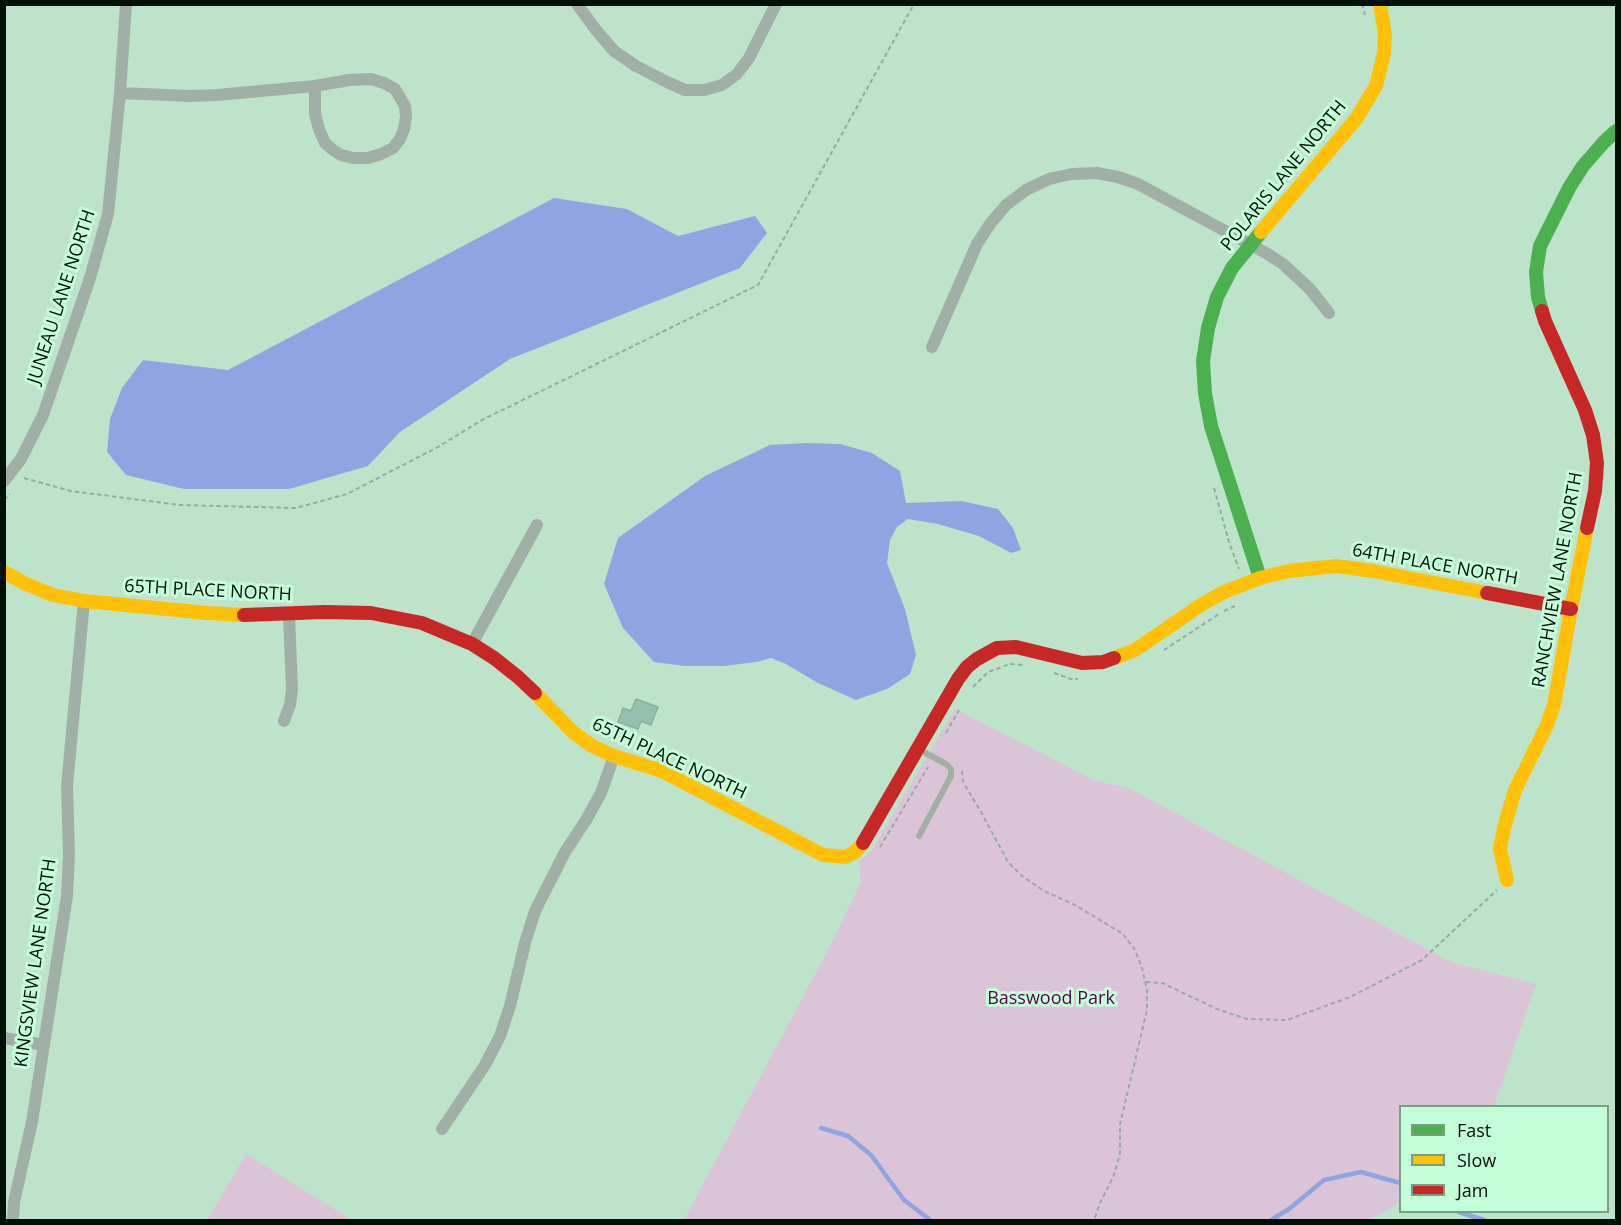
<!DOCTYPE html>
<style>
body{margin:0}
#map{position:relative;width:1621px;height:1225px;overflow:hidden;background:#bde4cb;font-family:"Open Sans",sans-serif}
canvas{display:block}
.frame{position:absolute;inset:0;border:6px solid #001005;pointer-events:none}
.legend{position:absolute;left:1399px;top:1105px;width:210px;height:108px;box-sizing:border-box;background:#c5ffd9;border:2px solid #769f84;margin:0;padding:8px 10px;list-style:none;font-size:18px;color:#001005}
.legend li{display:flex;align-items:center;gap:12px;height:30px}
.legend b{width:30px;border:2px solid #769f84}
</style>
<div id="map">
<canvas width="1621" height="1225"></canvas>
<div class="frame"></div>
<ul class="legend">
<li><b style="height:8px;background:#4caf50"></b>Fast</li>
<li><b style="height:8px;background:#ffc107"></b>Slow</li>
<li><b style="height:8px;background:#c62828"></b>Jam</li>
</ul>
</div>
<script>
const ctx = document.querySelector('canvas').getContext('2d');
ctx.lineJoin = 'round';
function paint(path, color) { ctx.fillStyle = color; ctx.fill(path, 'evenodd'); }
const toPath = rows => new Path2D(rows.map(r => 'M' + r).join(''));
function trace(path, color, width, dash) { ctx.strokeStyle = color; ctx.lineWidth = width; ctx.lineCap = dash ? 'butt' : 'round'; ctx.setLineDash(dash || []); ctx.stroke(path); }
function label(font, color, halo, rows, align = 'center') {
  ctx.font = font + ' "Open Sans",sans-serif'; ctx.lineWidth = 6; ctx.setLineDash([]); ctx.textBaseline = 'middle'; ctx.strokeStyle = halo; ctx.fillStyle = color; for (const [text, x, y, turn = 0] of rows) {
    ctx.save(); ctx.translate(x, y); ctx.rotate((+turn || 0) * Math.PI / 180); ctx.textAlign = isNaN(turn) ? turn : align; if (halo) ctx.strokeText(text, 0, 0); ctx.fillText(text, 0, 0); ctx.restore();
  }
}
paint(toPath([
 [955,709,1096,781,1129,788,1451,962,1536,984,1494,1106,1400,1106,1400,1201,1387,1211,1365,1220,684,1220,829,948,861,882,859,862,872,850],
 [246,1154,352,1220,207,1220]
]), '#dcc4d8');
paint(toPath([
 [554,198,627,209,678,236,755,216,767,233,740,268,510,359,400,432,368,466,289,489,184,489,126,475,107,452,110,419,122,388,143,360,228,370],
 [806,443,840,444,872,453,900,471,906,503,961,501,998,509,1013,528,1021,550,1011,553,979,536,938,524,908,519,897,527,890,540,887,563,905,609,916,655,910,674,887,689,856,700,818,683,786,664,771,658,756,662,724,666,685,666,654,662,623,628,604,584,618,538,705,476,770,445]
]), '#90a4e1');
trace(toPath([
 [821,1128,848,1136,871,1155,904,1200,930,1220],
 [1459,1212,1484,1220],
 [1271,1220,1289,1209,1324,1180,1361,1172,1400,1183]
]), '#90a4e1', 4.5);
const building = toPath([
 [636,699,658,707,651,725,641,721,638,729,618,722,623,708,631,711,636,699]
]);
paint(building, '#95bfae');
trace(building, '#8bafa0', 1.5);
trace(toPath([
 [1362,4,1365,15],
 [24,478,71,491,180,505,296,508,347,494,438,447,482,420,758,285,914,4],
 [1214,488,1229,542,1239,569],
 [4,500,10,494],
 [1224,611,1235,606],
 [1164,650,1219,614],
 [1054,673,1071,679,1078,679],
 [973,687,988,672,1010,664,1023,665],
 [946,733,959,710],
 [962,771,963,782,981,812,1008,862,1022,876,1044,891,1075,905,1123,934,1135,950,1142,968,1147,990,1147,1010,1120,1124,1120,1153,1114,1175,1100,1203,1094,1220],
 [880,847,928,767],
 [1146,982,1162,983,1217,1009,1247,1019,1287,1020,1350,997,1422,960,1497,890]
]), '#99aba0', 2, [4.5, 3]);
trace(toPath([
 [918,749,946,764,951,769,951,776,919,836]
]), '#a1afa6', 6);
trace(toPath([
 [577,4,596,30,614,51,636,66,669,83,685,90,704,90,722,85,737,74,749,58,776,4],
 [120,93,190,96,217,95,315,86,315,114,319,129,325,143,333,150,341,155,353,158,368,158,381,154,393,148,400,139,404,129,406,117,405,106,395,89,384,83,371,79,349,80,315,86],
 [932,347,977,244,990,224,1006,205,1026,190,1049,179,1072,174,1097,173,1118,177,1138,184,1266,253,1283,264,1310,289,1329,313],
 [4,481,21,459,43,415,90,278,108,214,120,93,126,4],
 [472,644,537,525],
 [284,721,290,705,292,690,289,614],
 [4,1038,44,1045],
 [442,1129,485,1065,500,1036,510,1006,525,943,535,911,565,852,586,820,601,793,614,756],
 [13,1220,14,1202,32,1122,67,896,69,855,67,786,84,601]
]), '#a1afa6', 12);
trace(toPath([
 [1542,311,1538,297,1536,272,1540,246,1569,188,1583,166,1604,142,1616,131],
 [1260,578,1211,426,1205,393,1203,361,1208,328,1217,297,1232,268,1261,232]
]), '#4caf50', 14);
trace(toPath([
 [1261,232,1356,119,1376,86,1384,53,1385,35,1380,4],
 [4,572,26,584,53,595,84,601,207,613,244,615],
 [1114,658,1135,650,1201,605,1222,593,1260,578,1289,571,1336,566,1373,571,1487,593],
 [535,693,574,733,592,746,614,756,662,771,823,855,845,857,855,852,863,843],
 [1507,880,1500,849,1504,828,1515,790,1547,725,1554,705,1571,609,1587,528]
]), '#ffc107', 14);
trace(toPath([
 [1542,311,1545,321,1585,410,1593,435,1597,463,1595,491,1587,528],
 [1487,593,1571,609],
 [244,615,324,612,371,613,422,623,472,644,494,658,518,677,535,693],
 [863,843,958,679,967,667,977,659,997,648,1016,647,1082,663,1103,662,1114,658]
]), '#c62828', 14);
label('18px', '#001005', '#c5ffd9', [
 ["POLARIS LANE NORTH",1284,176,-51],
 ["JUNEAU LANE NORTH",62,297,-72],
 ["64TH PLACE NORTH",1435,565,10],
 ["RANCHVIEW LANE NORTH",1558,580,-80],
 ["65TH PLACE NORTH",208,591,3],
 ["65TH PLACE NORTH",669,759,25],
 ["KINGSVIEW LANE NORTH",36,963,-82]
]);
label('18px', '#59004c', '#c5ffd9', [
 ["Basswood Park",1051,999]
]);
</script>
